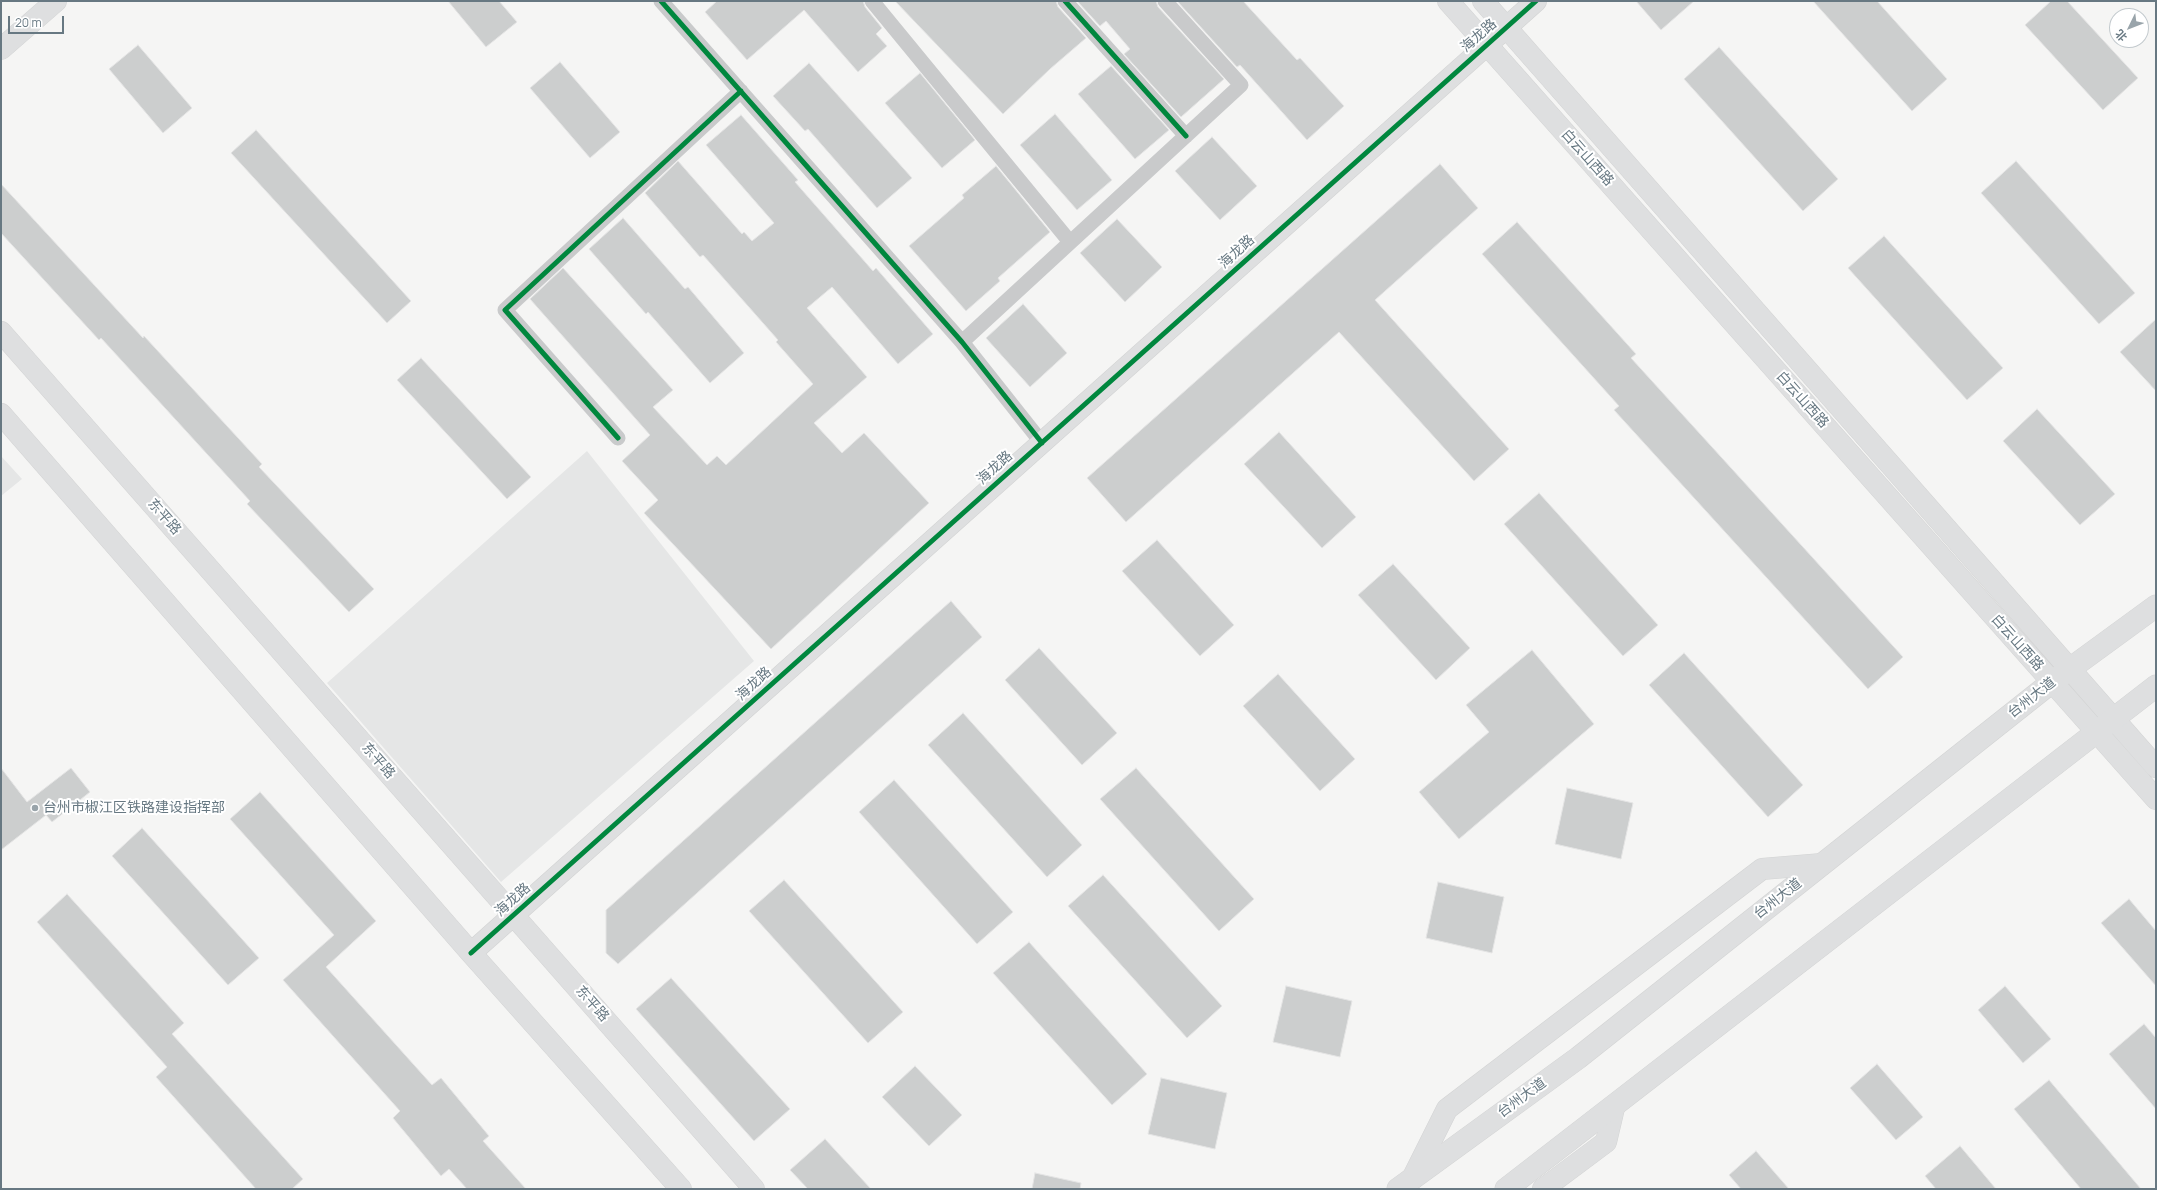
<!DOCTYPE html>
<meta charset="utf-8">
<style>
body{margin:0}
#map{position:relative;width:2157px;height:1190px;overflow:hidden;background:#f5f5f4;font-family:Manrope,"Noto Sans SC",sans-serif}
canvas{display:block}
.frame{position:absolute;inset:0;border:2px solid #677882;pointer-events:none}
.north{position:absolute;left:2109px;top:8px;width:40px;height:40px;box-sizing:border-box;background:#fff;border:1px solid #c2c9cd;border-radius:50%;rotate:227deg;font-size:11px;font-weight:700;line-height:16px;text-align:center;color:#677882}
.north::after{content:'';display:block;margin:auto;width:14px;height:18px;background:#99a4aa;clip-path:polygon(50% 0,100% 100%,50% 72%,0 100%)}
.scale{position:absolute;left:8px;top:16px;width:56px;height:18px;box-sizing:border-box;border:2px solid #677882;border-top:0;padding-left:5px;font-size:12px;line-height:14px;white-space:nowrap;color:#677882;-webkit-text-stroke:3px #fff;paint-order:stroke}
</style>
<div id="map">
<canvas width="2157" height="1190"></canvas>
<div class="frame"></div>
<div class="north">北</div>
<div class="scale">20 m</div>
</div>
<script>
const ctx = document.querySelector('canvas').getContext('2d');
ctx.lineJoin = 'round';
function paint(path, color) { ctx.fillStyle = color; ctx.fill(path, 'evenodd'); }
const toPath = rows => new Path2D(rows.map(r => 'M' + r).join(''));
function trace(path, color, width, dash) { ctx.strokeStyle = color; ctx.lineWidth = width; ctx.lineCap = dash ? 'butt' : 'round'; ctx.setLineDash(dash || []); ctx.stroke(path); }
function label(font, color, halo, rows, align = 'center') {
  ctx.font = font + ' Manrope,"Noto Sans SC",sans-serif'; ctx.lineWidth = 4; ctx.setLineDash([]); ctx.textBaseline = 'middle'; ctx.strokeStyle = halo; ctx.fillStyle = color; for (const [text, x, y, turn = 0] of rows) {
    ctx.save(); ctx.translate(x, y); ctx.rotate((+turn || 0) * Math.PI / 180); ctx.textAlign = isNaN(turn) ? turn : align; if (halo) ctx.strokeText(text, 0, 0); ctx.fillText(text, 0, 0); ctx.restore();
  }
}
paint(toPath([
 [587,451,754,661,501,882,327,683],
 [1,456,22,479,1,496]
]), '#e5e6e6');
const building = toPath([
 [448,1,499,1,517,22,486,47,448,1],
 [717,1,863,1,865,7,882,28,876,34,887,46,858,72,804,10,747,60,705,12,717,1],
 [895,1,1056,1,1058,7,1086,38,1050,69,1003,114,895,1],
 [1077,1,1156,1,1158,7,1224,79,1181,117,1124,54,1130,49,1106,21,1100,26,1077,1],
 [1177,1,1243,1,1297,60,1300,58,1344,106,1307,140,1240,65,1237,67,1177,1],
 [1636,1,1694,1,1661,30,1636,1],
 [1813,1,1877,1,1947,79,1912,111,1813,1],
 [2051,1,2067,1,2138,78,2103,110,2025,25,2051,1],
 [138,45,192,108,163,133,109,69,138,45],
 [1719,47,1838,179,1803,211,1684,79,1719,47],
 [560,62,620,132,590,158,530,88,560,62],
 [809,63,912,178,877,208,808,129,805,131,773,96,809,63],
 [1111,66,1169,130,1135,159,1078,94,1111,66],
 [920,73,975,140,942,168,885,103,920,73],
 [1055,114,1112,180,1077,210,1020,145,1055,114],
 [741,115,798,180,795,182,873,271,876,268,933,334,898,364,832,287,807,308,867,377,814,423,842,453,864,433,929,503,771,649,644,513,658,500,622,461,650,435,530,299,563,268,673,390,653,407,707,465,717,456,726,465,813,384,776,342,778,340,703,255,700,257,645,193,678,161,742,234,744,232,752,241,774,223,706,145,741,115],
 [256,130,411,301,387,323,231,153,256,130],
 [1212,137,1257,186,1220,220,1175,171,1212,137],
 [2016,161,2135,293,2099,324,1981,193,2016,161],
 [1440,164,1478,208,1375,300,1509,449,1474,481,1339,332,1126,522,1087,478,1440,164],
 [996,166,1050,232,998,278,1000,281,966,311,909,246,964,198,962,195,996,166],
 [1,184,143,338,144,336,262,464,259,467,374,589,349,612,247,504,250,501,101,338,99,340,1,233,1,184],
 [623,218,685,289,688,287,744,353,710,383,648,312,646,314,589,249,623,218],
 [1117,219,1162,267,1125,302,1080,253,1117,219],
 [1517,222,1636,354,1631,358,1903,657,1868,689,1614,410,1619,406,1482,254,1517,222],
 [1884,236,2003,368,1967,400,1848,268,1884,236],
 [1023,304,1067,353,1030,387,986,338,1023,304],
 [2156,319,2156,391,2120,352,2156,319],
 [421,358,531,477,507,499,397,380,421,358],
 [2037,409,2115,494,2080,525,2003,441,2037,409],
 [1279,432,1356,517,1322,548,1244,464,1279,432],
 [1539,493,1658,625,1623,656,1504,524,1539,493],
 [1157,540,1234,625,1200,656,1122,571,1157,540],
 [1393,564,1470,648,1436,680,1358,595,1393,564],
 [951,601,982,637,618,964,606,953,606,910,951,601],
 [1039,648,1117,733,1082,765,1005,680,1039,648],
 [1532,650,1594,724,1459,839,1419,792,1489,732,1466,705,1532,650],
 [1684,653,1803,785,1768,817,1649,685,1684,653],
 [1278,674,1355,759,1320,791,1243,706,1278,674],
 [963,713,1082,845,1047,877,928,745,963,713],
 [1,768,27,802,71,768,90,792,52,822,46,815,1,850,1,768],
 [1136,768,1254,899,1219,931,1100,799,1136,768],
 [894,780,1013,912,977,944,859,812,894,780],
 [1567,788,1633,803,1621,859,1555,844,1567,788],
 [260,792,376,921,326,967,432,1085,441,1078,489,1136,483,1141,526,1189,467,1189,449,1169,441,1176,393,1118,400,1111,283,980,334,935,230,819,260,792],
 [142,828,259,958,228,985,112,856,142,828],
 [1103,875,1222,1006,1187,1038,1068,906,1103,875],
 [784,880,903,1012,868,1043,749,911,784,880],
 [1438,882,1504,897,1492,953,1426,938,1438,882],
 [67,894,184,1023,172,1034,303,1179,292,1189,256,1189,156,1077,167,1067,37,922,67,894],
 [2129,899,2156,931,2156,986,2101,923,2129,899],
 [1029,942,1147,1074,1112,1105,993,973,1029,942],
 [671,978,790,1109,754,1141,636,1009,671,978],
 [1286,986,1352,1001,1340,1057,1273,1042,1286,986],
 [2005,986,2051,1039,2023,1063,1978,1010,2005,986],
 [2144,1024,2156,1038,2156,1109,2109,1054,2144,1024],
 [1877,1064,1923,1117,1896,1140,1850,1088,1877,1064],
 [915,1066,962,1115,929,1146,882,1097,915,1066],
 [1161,1078,1227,1093,1215,1149,1148,1134,1161,1078],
 [2049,1080,2141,1189,2081,1189,2014,1109,2049,1080],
 [825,1139,871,1189,808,1189,790,1170,825,1139],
 [1960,1146,1996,1189,1936,1189,1925,1176,1960,1146],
 [1756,1151,1789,1189,1741,1189,1729,1175,1756,1151],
 [1035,1173,1081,1183,1080,1189,1032,1189,1035,1173]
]);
paint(building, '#cccece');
trace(building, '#e4e4e4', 1);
const secondary = toPath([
 [1448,1,2156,799],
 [1483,1,2156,767],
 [1,49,56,1],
 [1,332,754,1189],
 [1,414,471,953,681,1189],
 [471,953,1536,1],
 [1412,1179,1447,1109,1762,869,1822,864],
 [1543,1189,1606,1142,1614,1108]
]);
const primary = toPath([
 [1398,1189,1578,1058,2052,682,2156,606],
 [1506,1189,2156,686]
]);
trace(secondary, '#d2d3d3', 22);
trace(primary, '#d2d3d3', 23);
trace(toPath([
 [661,1,962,342,1042,443],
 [872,1,1070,242],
 [1065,1,1186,136],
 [962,342,1241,85,1165,1],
 [618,438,505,310,741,91]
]), '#c9cacb', 15);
trace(secondary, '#dedfe0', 21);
trace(primary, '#dedfe0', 22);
trace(toPath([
 [661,1,962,342,1042,443],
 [1065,1,1186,136],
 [618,438,505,310,741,91],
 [471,953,1536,1]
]), '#00873e', 5);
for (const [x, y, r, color] of [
 [35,808,4,"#99a4aa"]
]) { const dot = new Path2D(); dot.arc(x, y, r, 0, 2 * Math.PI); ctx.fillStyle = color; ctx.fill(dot); trace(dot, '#fff', 1.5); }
label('14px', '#677882', '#fff', [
 ["海龙路",1479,36,-41],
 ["白云山西路",1587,158,48],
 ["海龙路",1237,252,-42],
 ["白云山西路",1802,400,48],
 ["海龙路",995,468,-42],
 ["东平路",164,517,49],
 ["白云山西路",2017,643,48],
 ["海龙路",754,684,-42],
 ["台州大道",2032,698,-38],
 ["东平路",378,761,49],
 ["台州大道",1778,899,-38],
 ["海龙路",513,900,-42],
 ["东平路",592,1004,49],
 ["台州大道",1522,1098,-36]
]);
label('14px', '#677882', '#fff', [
 ["台州市椒江区铁路建设指挥部",43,808]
], 'left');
</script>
